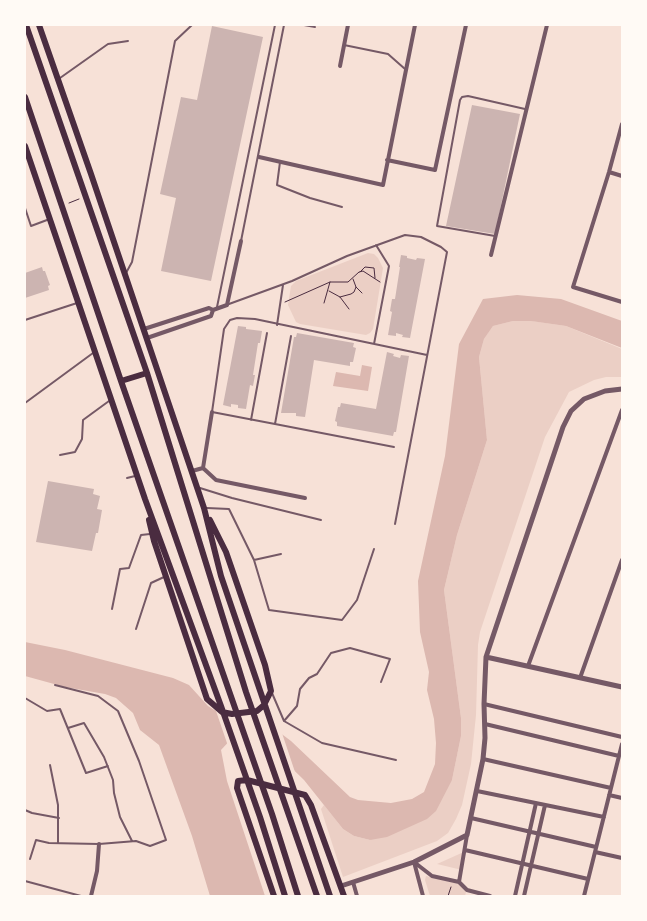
<!DOCTYPE html>
<style>
body{margin:0}
#map{position:relative;width:647px;height:921px;overflow:hidden;background:#f7e1d7;font-family:"Space Grotesk",sans-serif}
canvas{display:block}
.frame{position:absolute;inset:0;border:26px solid #fffaf5;pointer-events:none}
</style>
<div id="map">
<canvas width="647" height="921"></canvas>
<div class="frame"></div>
</div>
<script>
const ctx = document.querySelector('canvas').getContext('2d');
ctx.lineJoin = 'round';
function paint(path, color) { ctx.fillStyle = color; ctx.fill(path, 'evenodd'); }
const toPath = rows => new Path2D(rows.map(r => 'M' + r).join(''));
function trace(path, color, width, dash) { ctx.strokeStyle = color; ctx.lineWidth = width; ctx.lineCap = dash ? 'butt' : 'round'; ctx.setLineDash(dash || []); ctx.stroke(path); }
paint(toPath([
 [368,253,374,254,378,258,383,268,373,329,370,333,366,335,300,324,296,322,288,305,291,286,296,281],
 [513,321,532,321,566,326,622,349,622,377,606,377,594,380,569,392,545,437,480,632,478,645,476,715,471,764,462,805,456,819,448,833,437,841,343,877,321,809,324,805,343,829,354,836,370,840,452,780,461,736,461,718,444,590,457,535,487,440,479,357,484,339,490,330,493,326],
 [466,851,462,870,437,864],
 [426,876,459,884,466,892,465,896,430,896,425,880]
]), '#ebcfc5');
paint(toPath([
 [517,295,561,299,622,321,622,348,566,326,531,321,513,321,493,326,484,339,479,357,487,440,457,535,444,590,461,718,461,736,452,780,436,811,427,819,387,837,370,840,354,836,343,829,304,780,271,748,250,736,234,736,221,750,227,781,265,896,210,896,192,836,159,745,140,730,133,713,116,698,105,694,65,687,25,676,25,642,65,650,173,678,189,685,208,706,224,716,275,729,291,741,350,797,358,800,391,803,412,799,424,792,435,764,436,743,434,719,427,690,429,672,420,632,418,581,445,456,459,344,483,299],
 [362,365,372,367,368,391,333,386,336,372,360,376]
]), '#dcb8b0');
paint(toPath([
 [215,708,225,714,263,720,281,730,296,775,269,749,258,741,241,737,235,739,228,746]
]), '#f7e1d7');
paint(toPath([
 [212,26,263,37,211,281,161,271,176,198,160,194,181,97,197,100],
 [472,105,520,114,495,234,446,226],
 [401,255,407,256,407,258,416,260,417,258,425,259,410,338,402,337,403,335,396,333,396,336,388,335,392,312,390,311,392,299,395,299,400,267,399,267],
 [42,267,43,271,45,271,50,285,48,286,49,290,25,298,25,273],
 [238,326,246,327,246,329,262,331,260,343,258,343,253,375,255,375,253,386,250,385,246,409,238,408,238,405,231,404,231,407,223,405],
 [297,333,354,343,353,347,356,348,353,362,350,362,350,366,314,360,305,417,296,416,296,413,281,413,294,337,296,337],
 [387,352,394,354,393,356,400,358,401,355,409,356,396,432,394,432,393,436,337,426,337,422,335,421,338,407,340,407,341,403,376,409],
 [48,481,94,489,93,494,100,496,97,509,102,510,98,533,96,533,92,551,36,542]
]), '#ccb4b1');
trace(toPath([
 [69,203,79,199],
 [360,272,365,267,374,268,375,278],
 [356,287,362,293],
 [329,291,340,297,349,309],
 [340,297,351,294,354,292,356,287,353,279],
 [285,302,330,282,348,282,359,272,363,271,380,282],
 [324,303,330,282],
 [448,896,451,887]
]), '#4a2c40', 1);
trace(toPath([
 [304,25,315,27],
 [344,45,388,54,405,69],
 [60,78,108,44,128,41],
 [280,162,277,185,310,198,342,207],
 [25,208,31,226,47,220],
 [495,236,437,226,460,100,462,97,468,96,525,109],
 [241,241,284,25],
 [126,273,132,262,175,41,192,25],
 [229,304,292,281,347,256,405,235,421,237,441,247,447,252,395,524],
 [217,307,275,25],
 [25,320,77,303],
 [277,325,283,285],
 [291,336,275,424,212,412,224,329,230,320,237,318,255,319,427,355],
 [374,344,389,266,376,245],
 [25,403,93,353],
 [251,420,267,333],
 [275,424,394,447],
 [60,455,75,452,82,439,83,420,109,401],
 [127,478,135,476],
 [200,488,232,498,321,520],
 [207,508,229,509,254,560,281,554],
 [254,560,269,610,342,620,357,600,374,549],
 [112,609,120,569,129,568,141,535,150,534],
 [136,629,151,583,164,577],
 [272,693,284,721,297,706,300,689,309,678,317,674,331,653,350,648,390,659,381,682],
 [25,698,47,711,60,709,86,773,108,766],
 [284,721,322,743,396,760],
 [68,728,84,723,104,757,113,780,114,793,120,817,132,841],
 [50,765,58,805,58,842],
 [25,810,32,813,59,818],
 [30,859,36,840,49,843,99,844,136,841,150,846,166,840,139,761,118,711,98,696,55,685],
 [25,881,81,896]
]), '#755966', 2);
trace(toPath([
 [340,66,348,25],
 [622,124,609,172,573,287,622,302],
 [259,157,383,185,415,25],
 [387,160,435,170,466,25],
 [609,172,622,176],
 [491,255,547,25],
 [213,310,227,305,241,241],
 [144,329,209,308,213,310,211,316,147,338],
 [203,468,216,480,305,498],
 [192,471,203,468,212,412],
 [528,666,622,410],
 [580,678,622,560],
 [484,704,622,737],
 [485,724,619,756],
 [483,759,611,788],
 [477,791,604,817],
 [609,795,622,798],
 [471,818,596,847],
 [465,850,588,879],
 [595,852,622,858],
 [414,862,432,876,459,882,467,890,490,896],
 [414,862,423,896],
 [353,882,357,896],
 [459,882,467,835],
 [91,896,97,871,99,844],
 [515,896,536,803],
 [524,896,545,805],
 [584,896,622,744]
]), '#755966', 4);
trace(toPath([
 [486,657,622,687],
 [341,886,414,862,467,835,483,759,485,738,484,704,486,657,563,427,571,411,584,399,605,391,622,389]
]), '#755966', 5);
trace(toPath([
 [39,25,91,174,204,508,221,576,330,896],
 [25,146,145,499,221,706,260,817,285,896],
 [149,520,154,541,207,699,222,712,232,714,257,711,264,705,271,691,265,665,226,552,210,520],
 [274,896,237,788,238,781,247,780,305,795,311,805,344,896]
]), '#4a2c40', 6);
trace(toPath([
 [26,25,147,373,246,692,317,896],
 [25,97,121,381,272,814,298,896],
 [121,381,147,373]
]), '#4a2c40', 6);
</script>
